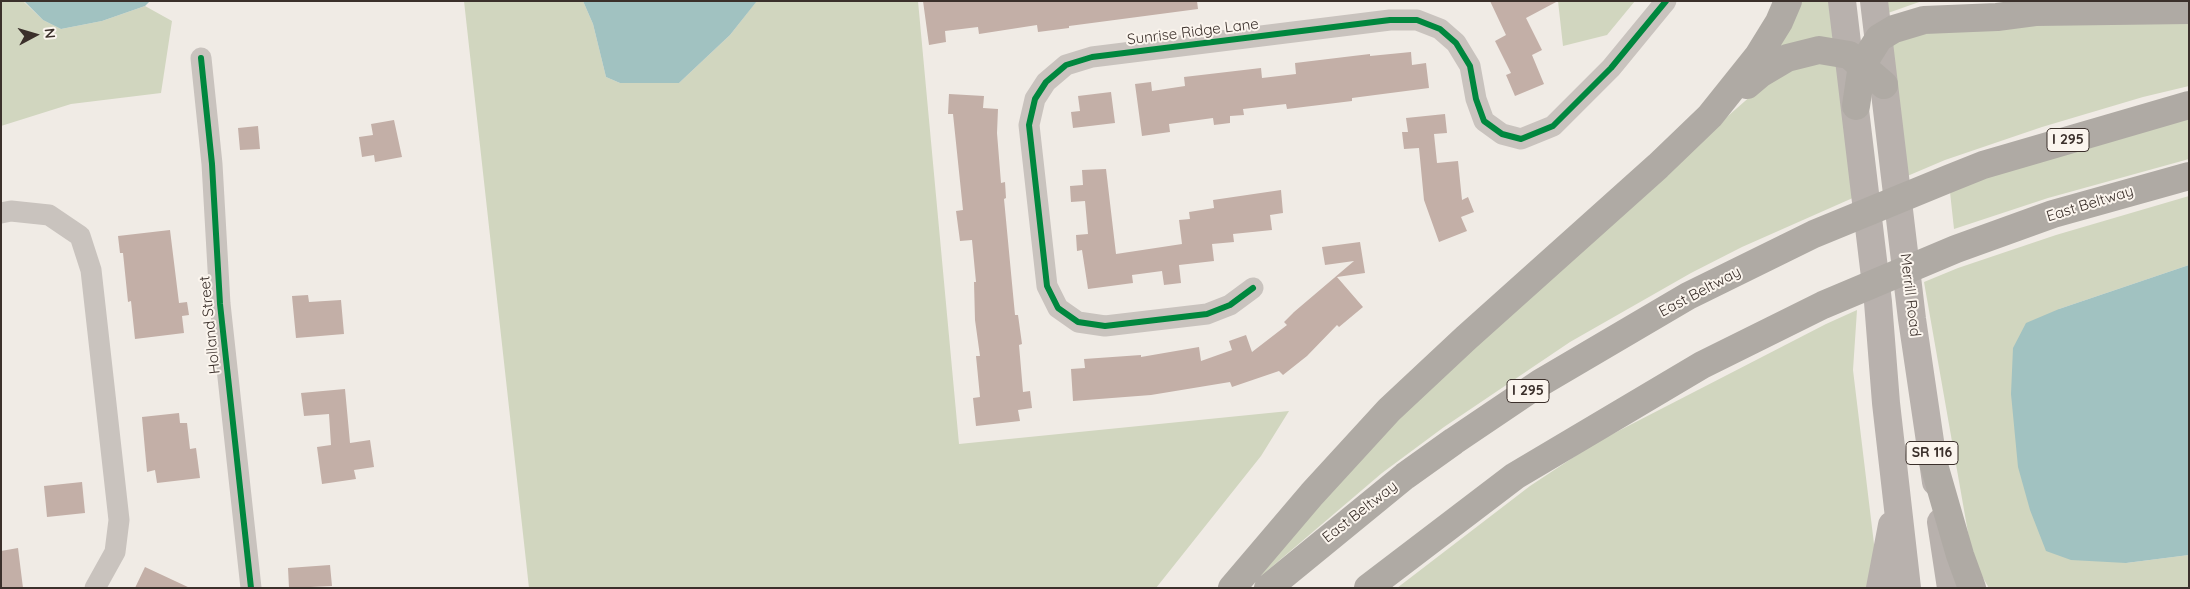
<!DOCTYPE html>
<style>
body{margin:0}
#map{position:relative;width:2190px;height:589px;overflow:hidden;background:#f0ebe5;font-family:Quicksand,sans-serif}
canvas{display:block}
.frame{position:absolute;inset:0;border:2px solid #3b302b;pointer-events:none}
.north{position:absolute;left:10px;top:10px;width:50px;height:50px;-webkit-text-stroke:4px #fbf5ee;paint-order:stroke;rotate:84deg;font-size:14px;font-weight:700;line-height:20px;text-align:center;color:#3b302b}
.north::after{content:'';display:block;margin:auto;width:18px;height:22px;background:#3b302b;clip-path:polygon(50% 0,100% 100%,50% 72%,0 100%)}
</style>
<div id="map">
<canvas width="2190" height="589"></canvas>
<div class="frame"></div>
<div class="north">N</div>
</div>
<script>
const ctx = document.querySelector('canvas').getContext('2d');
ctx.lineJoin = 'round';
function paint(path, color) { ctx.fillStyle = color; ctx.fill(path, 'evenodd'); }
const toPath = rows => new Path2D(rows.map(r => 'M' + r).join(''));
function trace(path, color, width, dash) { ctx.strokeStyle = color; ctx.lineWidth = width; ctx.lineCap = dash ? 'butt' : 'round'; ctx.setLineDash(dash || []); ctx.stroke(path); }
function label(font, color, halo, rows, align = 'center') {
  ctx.font = font + ' Quicksand,sans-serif'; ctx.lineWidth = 4; ctx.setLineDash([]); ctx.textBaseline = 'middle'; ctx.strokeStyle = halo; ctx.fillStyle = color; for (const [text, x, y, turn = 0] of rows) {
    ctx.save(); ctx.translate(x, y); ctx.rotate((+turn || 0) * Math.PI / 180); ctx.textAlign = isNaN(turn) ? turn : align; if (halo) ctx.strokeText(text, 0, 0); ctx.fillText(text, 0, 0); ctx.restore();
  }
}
paint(toPath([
 [1,1,23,1,43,20,61,29,102,21,145,6,172,21,161,93,71,104,1,126],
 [464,1,583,1,593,24,606,77,620,83,679,83,730,35,756,2,918,1,959,444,1289,411,1261,456,1156,588,529,588],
 [1558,1,1635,1,1607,35,1563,46],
 [1798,1,1831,1,1837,43,1781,48,1776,44],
 [1886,1,1922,1,1888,13],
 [2189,16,2189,86,2143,97,2042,127,1945,160,1905,177,1889,45,1899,34],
 [1837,62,1855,197,1742,247,1691,273,1570,342,1444,427,1382,473,1247,588,1354,457,1695,145,1786,65],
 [2189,114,2189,159,2048,198,1954,229,1950,192,2025,163],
 [2189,196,2189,265,2059,309,2126,563,2189,555,2189,588,1989,588,1980,573,1970,544,1924,282,1958,268,2056,235],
 [1857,310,1853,370,1874,544,1874,571,1871,588,1397,588,1530,486,1595,443,1826,324]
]), '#d1d6bf');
paint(toPath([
 [24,1,150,1,145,6,102,21,61,29,43,20],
 [583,1,757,1,730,35,679,83,620,83,606,77,593,24],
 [2189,265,2189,555,2126,563,2071,560,2046,551,2030,510,2018,467,2011,394,2013,348,2026,323,2059,309]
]), '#a1c2c1');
paint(toPath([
 [923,1,1197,1,1198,9,1069,26,1069,28,1038,32,1037,25,979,34,978,27,945,31,946,42,929,45],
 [1490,1,1558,1,1526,18,1542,50,1532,55,1544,84,1515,96,1506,75,1511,73,1495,41,1506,35],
 [1411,52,1412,65,1426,63,1429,88,1352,98,1352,101,1287,109,1286,104,1243,109,1244,115,1230,116,1230,123,1214,125,1213,118,1169,124,1170,132,1142,136,1135,84,1151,82,1152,91,1185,86,1184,77,1261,68,1262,78,1296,74,1295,63,1353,56,1370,54,1370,56],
 [1111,92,1115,123,1073,128,1071,112,1080,111,1078,96],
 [949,94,984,96,983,108,998,109,997,133,1001,183,1005,182,1006,198,1004,199,1015,315,1018,315,1022,344,1019,345,1023,392,1030,391,1032,408,1018,410,1020,421,976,426,973,398,980,397,976,356,980,356,975,320,974,282,976,282,972,240,960,241,956,211,963,210,953,114,948,114],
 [1445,114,1447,133,1434,134,1437,163,1458,161,1462,200,1468,197,1474,212,1461,217,1467,231,1439,242,1424,200,1419,148,1404,149,1402,132,1408,132,1406,118],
 [394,120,402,157,375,162,374,155,362,157,359,137,373,135,371,124],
 [258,126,260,149,240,150,238,128],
 [1106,169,1116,254,1182,244,1179,220,1190,219,1189,212,1214,208,1213,200,1281,190,1283,213,1270,215,1272,230,1233,234,1234,242,1212,244,1214,261,1179,265,1181,283,1164,285,1162,271,1132,275,1133,283,1088,289,1082,250,1077,251,1076,235,1088,234,1085,201,1071,202,1070,186,1083,185,1082,170],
 [170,230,179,303,187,302,189,315,182,316,184,333,135,339,131,301,128,302,123,253,120,253,118,236],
 [1360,242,1365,273,1337,277,1363,307,1339,327,1337,325,1307,356,1283,375,1279,371,1232,387,1230,382,1151,395,1073,401,1071,369,1085,368,1084,359,1141,355,1141,357,1199,347,1201,361,1232,350,1229,341,1246,335,1252,352,1287,325,1284,322,1294,312,1354,261,1325,265,1322,247],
 [308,295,309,302,341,300,344,334,296,338,292,296],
 [345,389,350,443,370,440,374,467,354,470,356,479,322,484,317,447,331,445,329,414,304,416,301,393],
 [179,413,180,423,187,423,190,449,196,448,200,478,157,483,155,470,147,472,142,417],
 [82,482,85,513,47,517,44,486],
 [18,548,23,588,1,588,1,551],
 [330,565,332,586,289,588,288,568],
 [145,567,190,588,135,588]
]), '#c3afa7');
trace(toPath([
 [201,58,212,164,220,304,251,588],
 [1,213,11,211,49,215,80,236,91,270,119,520,115,552,95,588],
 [1253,288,1230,305,1207,314,1105,326,1078,322,1058,308,1047,286,1029,125,1035,99,1046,82,1066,65,1092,57,1390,20,1417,20,1440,29,1456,43,1470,66,1476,99,1484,121,1502,134,1521,139,1553,126,1611,68,1666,1]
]), '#c9c3be', 21);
trace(toPath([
 [1842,1,1878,302,1886,403,1907,588],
 [1874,1,1912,319,1936,482],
 [1941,522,1951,588],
 [1880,588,1892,525]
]), '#b8b1ad', 28);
trace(toPath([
 [1747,85,1760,74,1787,58,1819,50,1849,55,1884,85],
 [1856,106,1862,65,1879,38,1894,29,1924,20,1997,17,2035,12,2189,10],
 [1932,458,1960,555,1972,588],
 [1232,588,1312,494,1389,410,1466,338,1658,166,1710,116,1758,56,1779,22,1788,1],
 [1268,588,1405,476,1454,441,1540,383,1688,296,1814,234,1948,179,1983,165,2189,105],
 [1368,588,1515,476,1702,365,1823,305,1956,249,2053,214,2189,176]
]), '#afaaa4', 28);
trace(toPath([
 [201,58,212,164,220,304,251,588],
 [1253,288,1230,305,1207,314,1105,326,1078,322,1058,308,1047,286,1029,125,1035,99,1046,82,1066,65,1092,57,1390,20,1417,20,1440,29,1456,43,1470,66,1476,99,1484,121,1502,134,1521,139,1553,126,1611,68,1666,1]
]), '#00873e', 6);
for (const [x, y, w] of [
 [2068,140,42],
 [1528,391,42],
 [1932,453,52]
]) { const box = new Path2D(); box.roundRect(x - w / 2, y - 11.5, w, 23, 4); ctx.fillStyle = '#fbf5ee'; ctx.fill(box); trace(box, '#3b302b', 1); }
label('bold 14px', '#3b302b', null, [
 ["I 295",2068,140],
 ["I 295",1528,391],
 ["SR 116",1932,453]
]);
label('15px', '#3b302b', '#fbf5ee', [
 ["Sunrise Ridge Lane",1193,32,-7],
 ["East Beltway",2090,204,-17],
 ["East Beltway",1700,292,-28],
 ["Merrill Road",1910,295,83],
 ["Holland Street",210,325,-96],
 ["East Beltway",1360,512,-38]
]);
</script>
